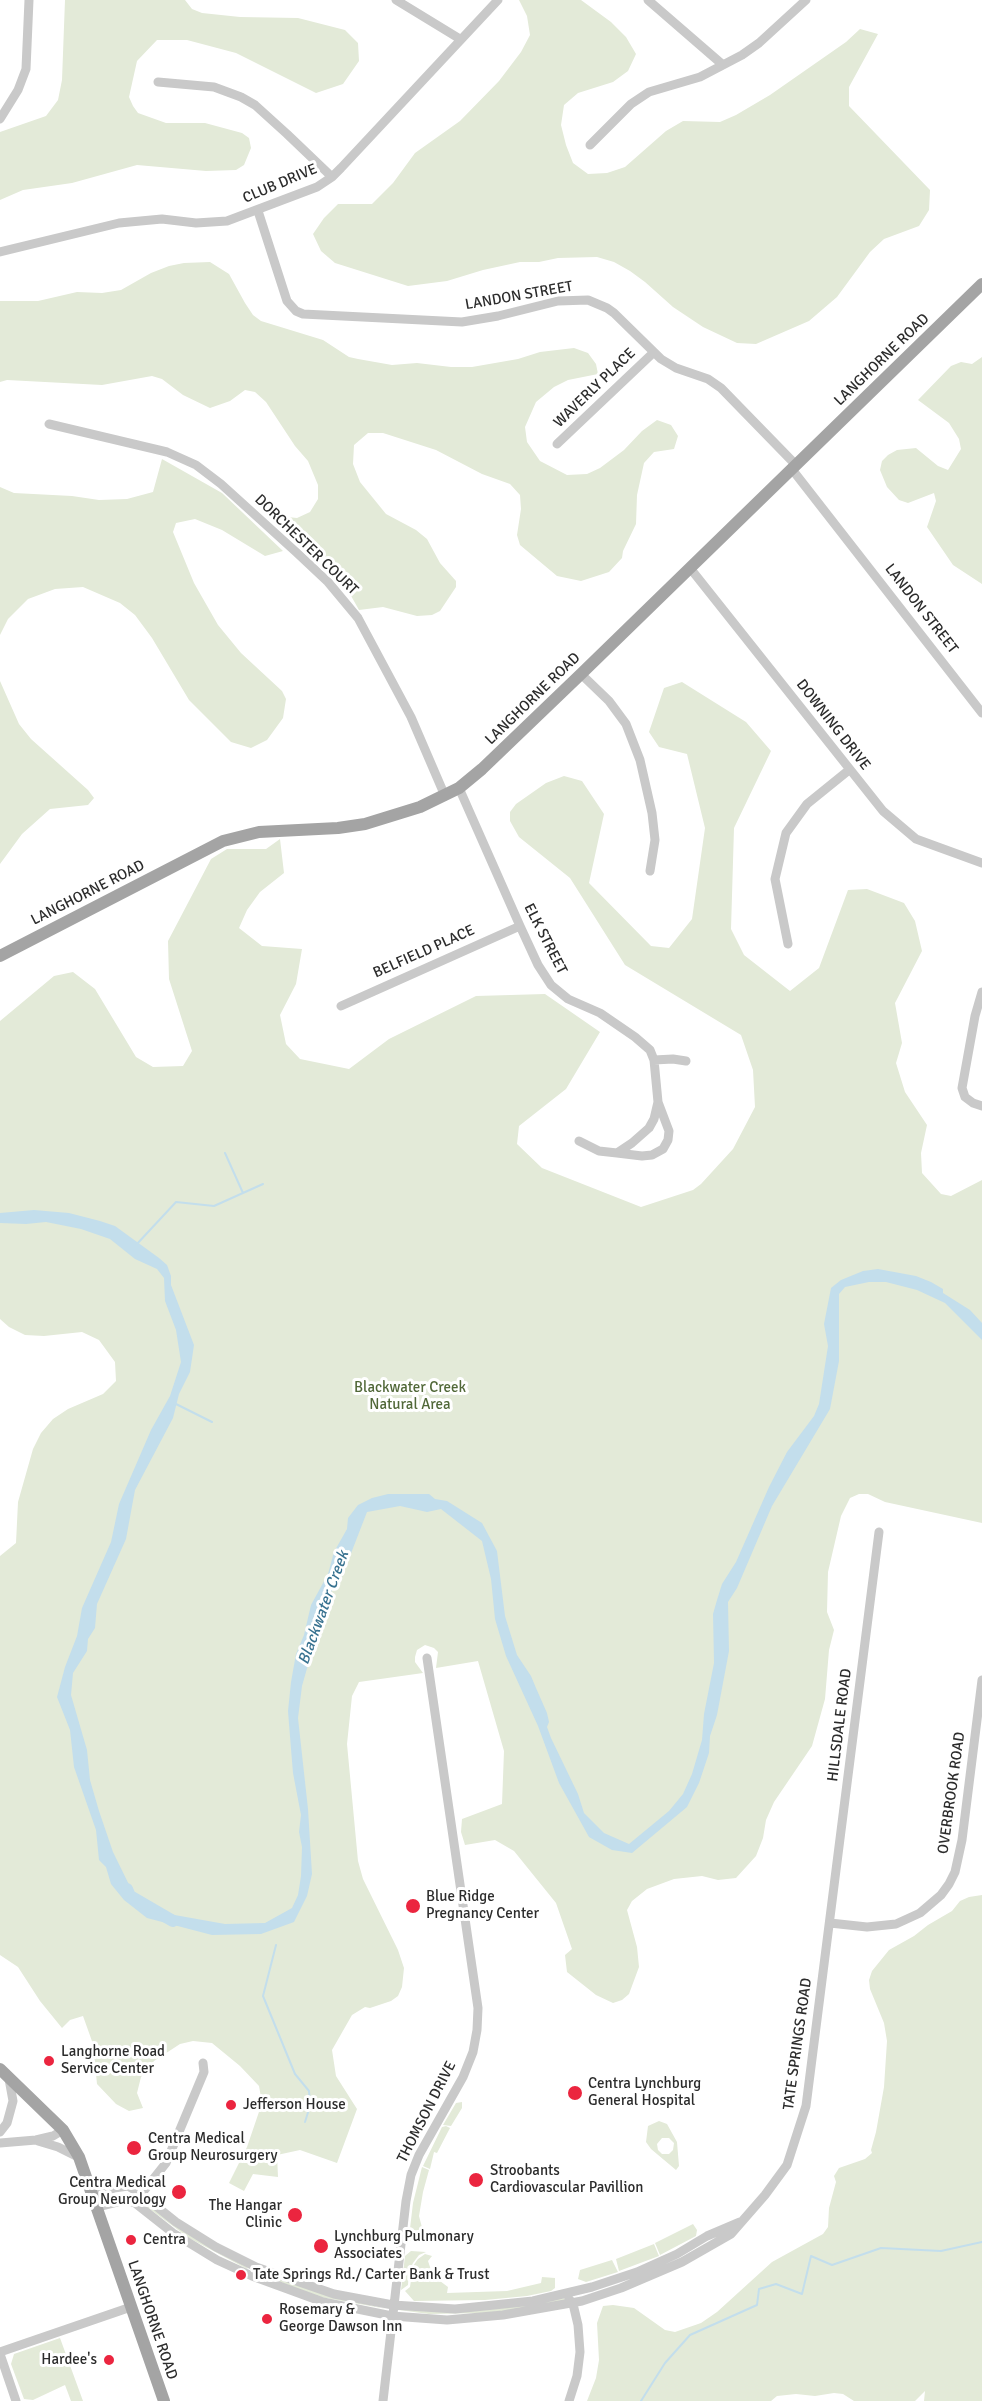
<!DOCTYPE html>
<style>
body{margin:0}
canvas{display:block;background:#fff}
</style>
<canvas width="982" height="2401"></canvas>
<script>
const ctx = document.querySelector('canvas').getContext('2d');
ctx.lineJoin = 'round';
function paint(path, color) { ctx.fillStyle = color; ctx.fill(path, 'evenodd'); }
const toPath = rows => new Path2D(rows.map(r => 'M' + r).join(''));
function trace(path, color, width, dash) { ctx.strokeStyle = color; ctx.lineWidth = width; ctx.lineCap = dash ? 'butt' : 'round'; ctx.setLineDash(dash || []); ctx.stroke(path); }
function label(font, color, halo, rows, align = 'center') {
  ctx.font = font + ' Signika,sans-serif'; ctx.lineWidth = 6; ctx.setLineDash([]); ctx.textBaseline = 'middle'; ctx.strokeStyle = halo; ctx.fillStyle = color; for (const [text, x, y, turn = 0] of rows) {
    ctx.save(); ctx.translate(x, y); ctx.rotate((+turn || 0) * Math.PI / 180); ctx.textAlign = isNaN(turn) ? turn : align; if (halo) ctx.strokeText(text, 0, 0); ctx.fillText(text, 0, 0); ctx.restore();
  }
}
paint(toPath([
 [65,0,185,0,192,9,202,13,240,17,298,18,345,30,358,43,359,61,343,84,316,93,236,53,187,40,157,40,137,61,129,97,133,106,138,113,166,123,205,123,242,133,249,138,251,148,244,165,236,170,206,171,137,165,72,183,23,190,0,200,0,132,46,116,58,100,62,80],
 [519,0,581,0,611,22,626,37,636,54,628,71,613,82,578,93,564,105,561,125,566,145,573,163,588,174,607,173,625,167,666,131,683,121,720,122,736,115,770,95,846,42,860,29,878,34,849,87,849,106,930,190,929,210,919,226,884,239,870,252,837,297,809,321,756,344,737,343,703,327,673,307,645,282,630,271,614,262,597,257,558,258,539,262,520,262,483,270,447,281,408,286,335,263,321,251,313,234,324,218,338,204,372,204,393,183,415,153,460,121,499,81,521,52,530,35,527,16],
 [210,262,229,274,245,303,253,315,261,321,323,340,349,357,358,359,392,365,417,363,451,367,472,367,518,359,540,352,574,348,588,353,596,364,598,374,568,380,554,387,536,402,525,427,527,442,540,461,567,475,587,474,600,468,624,450,642,431,657,420,671,425,678,436,674,449,654,452,644,463,637,495,636,524,623,551,622,558,609,572,581,581,557,576,520,545,517,535,521,509,520,495,510,484,482,474,436,450,383,433,368,433,354,445,353,464,360,482,386,514,416,530,427,539,440,563,456,581,456,587,440,611,432,615,417,616,383,607,359,610,350,594,298,540,274,519,278,516,297,518,310,512,318,499,318,485,308,461,295,446,266,402,255,392,245,390,230,401,210,408,183,395,162,379,152,376,102,385,7,380,0,382,0,301,38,301,77,292,102,293,121,290,151,273,169,266,184,263],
 [982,357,982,584,953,565,927,527,936,501,934,493,908,503,899,500,887,487,880,470,882,461,888,455,897,450,916,448,938,466,948,470,961,449,959,439,949,423,918,400,951,366,961,362,972,364],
 [162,459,222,493,283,551,265,556,222,530,195,519,176,523,173,532,194,583,218,625,241,653,282,691,286,699,283,718,267,740,251,748,231,742,189,700,152,638,135,615,120,603,83,587,55,589,28,599,8,619,0,635,0,487,14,493,72,496,99,500,127,499,153,492],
 [0,681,19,724,31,739,88,790,94,798,88,805,50,809,22,834,0,864],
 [682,682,746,722,771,751,734,828,731,929,744,955,790,991,819,968,848,890,867,889,904,903,915,921,922,951,895,1003,902,1043,896,1063,905,1092,927,1125,921,1153,922,1173,941,1194,951,1196,982,1180,982,1523,885,1502,868,1494,859,1494,850,1498,841,1516,828,1572,827,1612,834,1630,829,1650,825,1699,812,1746,774,1802,766,1820,763,1838,756,1856,736,1878,718,1880,702,1876,674,1879,647,1889,632,1901,627,1910,637,1947,639,1967,629,1994,622,2000,613,2003,596,1995,567,1972,565,1955,572,1949,556,1903,514,1851,495,1840,465,1845,461,1832,462,1819,502,1804,504,1751,478,1661,436,1668,438,1652,434,1648,425,1645,417,1650,415,1657,415,1662,423,1673,359,1682,352,1696,347,1744,358,1861,363,1879,398,1950,404,1968,402,1987,398,1996,391,2001,370,2008,365,2007,352,2015,332,2050,336,2076,357,2109,337,2163,300,2150,277,2155,278,2177,253,2174,244,2191,229,2183,247,2147,262,2103,259,2086,240,2066,212,2043,193,2041,180,2044,154,2061,141,2077,137,2093,143,2108,129,2111,116,2104,97,2084,93,2044,83,2016,70,2020,62,2028,40,2001,18,1967,0,1955,0,1556,16,1543,18,1502,33,1449,41,1433,53,1419,68,1409,103,1394,116,1381,115,1362,99,1340,82,1332,44,1336,25,1335,9,1327,0,1319,0,1021,54,976,73,972,95,989,136,1057,153,1067,183,1066,192,1051,169,979,168,941,211,859,227,849,266,849,280,839,284,873,260,892,247,910,239,928,262,946,302,949,296,984,280,1015,286,1044,300,1059,349,1069,389,1039,476,996,545,994,600,1032,566,1089,519,1126,517,1144,542,1168,641,1207,693,1190,701,1184,733,1149,755,1107,753,1070,741,1035,625,965,570,878,519,837,510,821,510,812,516,804,546,783,564,776,582,781,604,814,589,883,651,946,669,948,692,919,705,828,687,754,659,747,649,732,664,688],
 [982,1895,982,2401,924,2401,925,2391,915,2401,854,2401,843,2394,834,2393,815,2396,796,2394,777,2396,771,2401,587,2401,596,2378,599,2360,597,2323,603,2306,613,2305,634,2308,665,2330,675,2332,701,2323,717,2312,772,2262,823,2234,828,2227,829,2208,836,2182,834,2176,839,2168,865,2159,872,2153,871,2150,876,2132,884,2087,887,2041,884,2023,870,1989,869,1980,872,1971,889,1950,914,1936,928,1925,952,1911,960,1901,969,1897],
 [462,2102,462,2108,451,2126,443,2125,456,2103],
 [659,2121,667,2124,677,2142,679,2166,676,2170,651,2149,646,2142,648,2126],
 [662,2138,669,2138,674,2143,673,2150,669,2154,662,2154,658,2150,657,2144],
 [446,2126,450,2128,437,2153,434,2152,430,2169,423,2166,442,2127],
 [422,2167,429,2170,423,2192,419,2216,426,2243,411,2241,409,2237,413,2203],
 [144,2201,248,2268,247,2269,189,2238,147,2207],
 [693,2224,697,2230,696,2236,660,2255,655,2243],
 [654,2244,659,2256,619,2271,616,2259],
 [411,2251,426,2252,419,2255,413,2263,409,2271,408,2285,401,2290,405,2256],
 [425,2254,432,2256,428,2261,435,2282,440,2281,448,2287,447,2293,507,2291,541,2283,542,2277,555,2278,555,2288,551,2291,527,2296,485,2300,414,2301,405,2291,410,2287,413,2266,418,2259],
 [612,2260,618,2272,586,2282,578,2279,580,2270],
 [261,2272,321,2293,387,2309,320,2297,259,2274],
 [564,2298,566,2300,527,2308,486,2313,429,2314,399,2310],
 [60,2338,83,2401,71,2401,65,2385,33,2400,24,2399,11,2364,14,2354]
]), '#e3ead8');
paint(toPath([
 [34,1210,69,1213,100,1221,115,1226,159,1258,167,1265,171,1276,171,1285,194,1345,190,1372,179,1394,173,1418,135,1490,126,1539,97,1604,95,1628,88,1639,87,1651,73,1673,71,1695,87,1750,90,1780,99,1811,113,1852,138,1903,151,1914,169,1914,225,1924,265,1923,292,1908,298,1895,301,1876,302,1847,299,1832,301,1815,293,1773,291,1749,288,1711,291,1682,296,1654,304,1635,311,1605,328,1574,334,1552,347,1529,348,1518,358,1505,372,1498,388,1494,429,1494,435,1499,447,1501,482,1523,497,1551,505,1616,517,1655,531,1676,536,1688,547,1713,549,1722,547,1727,551,1738,578,1794,584,1813,604,1833,629,1844,669,1811,683,1794,692,1774,702,1740,704,1714,714,1663,713,1614,717,1600,722,1584,736,1562,769,1487,787,1452,814,1416,819,1404,828,1346,824,1324,831,1288,841,1280,863,1271,878,1269,916,1276,931,1282,943,1289,943,1293,970,1310,982,1323,982,1340,945,1303,917,1290,886,1282,869,1282,845,1287,839,1294,839,1361,830,1409,772,1506,737,1588,728,1602,729,1651,717,1715,710,1736,709,1753,699,1783,687,1807,632,1853,612,1850,589,1837,559,1783,538,1726,506,1656,495,1619,491,1579,482,1541,441,1509,427,1512,400,1506,367,1512,338,1587,333,1586,321,1632,316,1637,302,1686,298,1718,308,1809,312,1874,307,1896,294,1922,261,1934,212,1935,147,1918,124,1900,111,1884,106,1867,99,1860,96,1830,74,1767,70,1730,57,1697,65,1667,77,1636,82,1608,111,1542,119,1504,151,1430,170,1396,181,1362,176,1330,165,1301,164,1278,157,1269,135,1259,110,1239,81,1229,46,1222,26,1224,0,1223,0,1213]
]), '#c3deec');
trace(toPath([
 [225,1153,243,1193],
 [136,1245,176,1202,214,1206,263,1184],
 [174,1403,212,1422],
 [276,1945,263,1996,295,2074,309,2091,310,2106,305,2122],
 [641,2401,665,2363,690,2335,757,2305,759,2289,776,2284,802,2294,811,2256,832,2265,881,2248,941,2251,982,2242]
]), '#c3deec', 2);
trace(toPath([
 [127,1889,130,1896,173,1921]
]), '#c3deec', 12);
trace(toPath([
 [396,0,460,39],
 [648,0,723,65],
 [158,82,214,87,241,97,255,105,287,134,332,177],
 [0,119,18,90,26,69,29,0],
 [590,145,631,104,649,92,700,77,742,55,759,43,806,0],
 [258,211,287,301,296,311,303,314,462,322,498,316,558,301,588,300,607,308,614,313,661,359,676,368,708,379,721,388,795,464],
 [0,252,119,223,162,219,196,223,227,221,317,187,332,177,341,168,498,0],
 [49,424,167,452,196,465,221,484,296,552,328,582,358,618,411,717,445,796],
 [557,444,653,353],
 [791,468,982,713],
 [690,568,883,811,916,839,982,863],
 [581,674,609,701,626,724,640,760,652,813,655,840,650,871],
 [459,788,520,926,538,965,551,985,568,999,600,1013,635,1037,650,1050,654,1060,658,1102,654,1119,649,1128,632,1143,617,1153,599,1151,579,1141],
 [788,944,775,879,786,833,807,804,849,770],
 [982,992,975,1016,962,1088,965,1097,973,1103,982,1106],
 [341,1006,520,926],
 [654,1060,673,1059,686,1061],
 [617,1153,642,1156,652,1155,663,1149,668,1140,669,1131,658,1102],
 [830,1923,867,1927,896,1924,920,1913,941,1895,949,1884,955,1872,962,1840,982,1680],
 [0,2132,7,2123,13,2101,9,2079],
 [38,2141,58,2147,78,2157],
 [0,2143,36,2140,53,2136,63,2130],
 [94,2196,114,2188,128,2186,141,2194,176,2222,216,2247,256,2267,334,2294,393,2305,455,2309,533,2301,592,2287,637,2272,677,2254,707,2236,740,2222],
 [139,2197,166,2163,204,2072,203,2063],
 [98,2207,126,2200,135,2203,173,2233,217,2260,252,2276,323,2302,392,2316,447,2320,503,2315,582,2301,621,2288,682,2262,731,2234,765,2195,787,2165,806,2106,879,1532],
 [0,2352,131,2307],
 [0,2354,16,2401],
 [383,2401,406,2201,411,2175,419,2155,463,2077,473,2052,477,2030,478,2008,427,1658],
 [569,2401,577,2376,580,2352,578,2325,573,2304,569,2299]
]), '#c9c9c9', 9);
trace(toPath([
 [0,956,223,841,259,832,338,828,365,824,420,807,459,788,482,769,581,674,982,284],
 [0,2069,63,2130,79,2157,164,2401]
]), '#a4a4a4', 12);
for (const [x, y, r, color] of [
 [413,1906,8,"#eb253f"],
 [49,2061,6,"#eb253f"],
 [575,2093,8,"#eb253f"],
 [231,2105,6,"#eb253f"],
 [134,2148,8,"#eb253f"],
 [476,2180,8,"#eb253f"],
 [179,2192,8,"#eb253f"],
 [295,2215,8,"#eb253f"],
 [131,2240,6,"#eb253f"],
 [321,2246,8,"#eb253f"],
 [241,2275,6,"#eb253f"],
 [267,2319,6,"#eb253f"],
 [109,2360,6,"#eb253f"]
]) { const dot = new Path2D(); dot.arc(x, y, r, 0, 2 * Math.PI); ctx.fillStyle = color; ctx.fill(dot); trace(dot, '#fff', 2); }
label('15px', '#2c2c2c', '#fff', [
 ["CLUB DRIVE",280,184,-23],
 ["LANDON STREET",519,296,-10],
 ["LANGHORNE ROAD",882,360,-44],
 ["WAVERLY PLACE",595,388,-44],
 ["DORCHESTER COURT",306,545,44],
 ["LANDON STREET",921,609,52],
 ["LANGHORNE ROAD",533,699,-44],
 ["DOWNING DRIVE",833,725,52],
 ["LANGHORNE ROAD",88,893,-27],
 ["ELK STREET",545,939,63],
 ["BELFIELD PLACE",424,952,-24],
 ["HILLSDALE ROAD",840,1725,-83],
 ["OVERBROOK ROAD",952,1793,-82],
 ["TATE SPRINGS ROAD",798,2044,-82],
 ["THOMSON DRIVE",427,2112,-63],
 ["LANGHORNE ROAD",152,2320,71]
]);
label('15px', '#516838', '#fff', [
 ["Blackwater Creek",410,1388],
 ["Natural Area",410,1405]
]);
label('15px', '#2c2c2c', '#fff', [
 ["Blue Ridge",426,1897],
 ["Pregnancy Center",426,1914],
 ["Langhorne Road",61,2052],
 ["Service Center",61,2069],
 ["Centra Lynchburg",588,2084],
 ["General Hospital",588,2101],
 ["Jefferson House",243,2105],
 ["Centra Medical",148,2139],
 ["Group Neurosurgery",148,2156],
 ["Stroobants",490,2171],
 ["Cardiovascular Pavillion",490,2188],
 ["Centra Medical",166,2183,"right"],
 ["Group Neurology",166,2200,"right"],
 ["The Hangar",282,2206,"right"],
 ["Clinic",282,2223,"right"],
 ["Lynchburg Pulmonary",334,2237],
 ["Associates",334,2254],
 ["Centra",143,2240],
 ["Tate Springs Rd./ Carter Bank & Trust",253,2275],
 ["Rosemary &",279,2310],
 ["George Dawson Inn",279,2327],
 ["Hardee's",97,2360,"right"]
], 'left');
label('italic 16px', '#387290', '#fff', [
 ["Blackwater Creek",324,1608,-70]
]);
</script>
